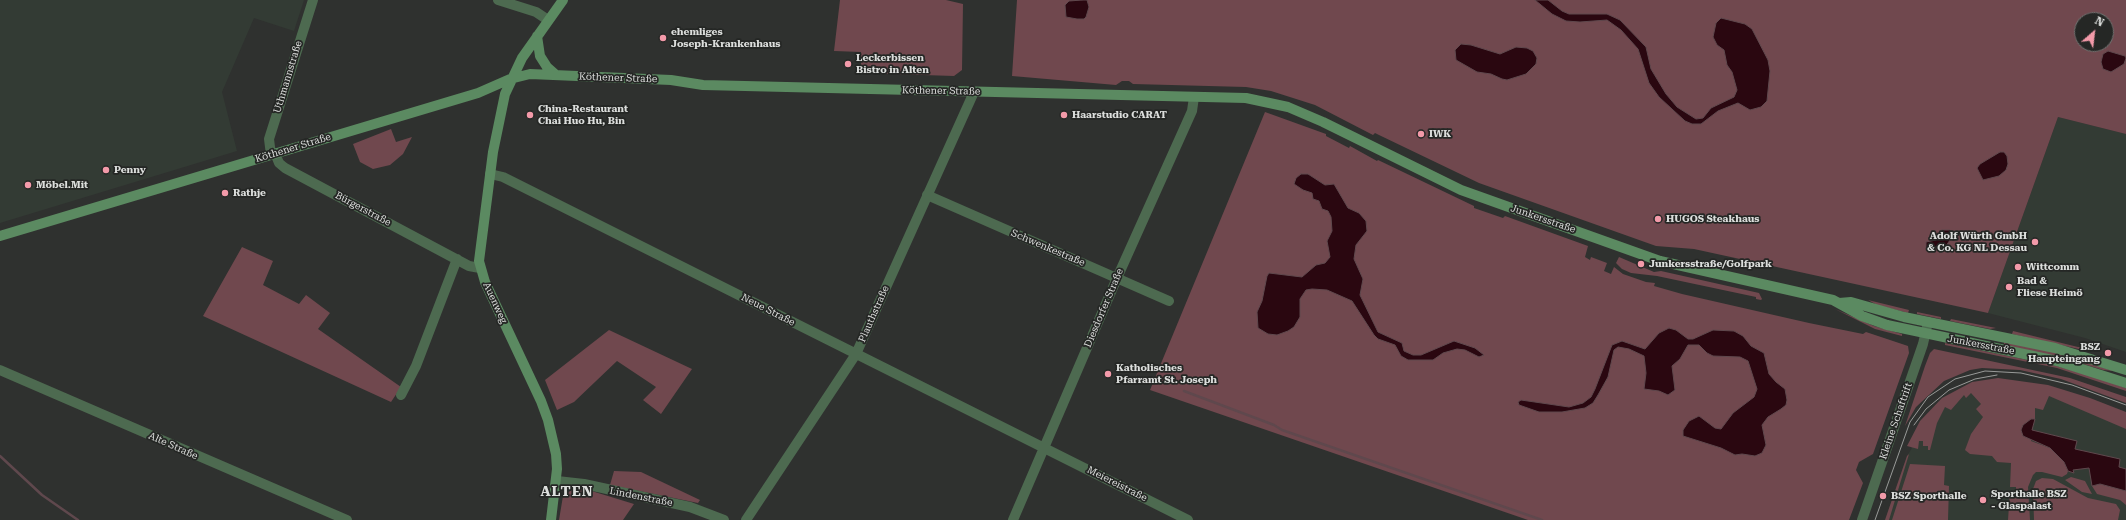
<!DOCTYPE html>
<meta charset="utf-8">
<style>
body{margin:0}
#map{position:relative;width:2126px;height:520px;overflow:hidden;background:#2f312f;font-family:"Roboto Serif",serif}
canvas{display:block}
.north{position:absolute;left:2074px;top:12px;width:40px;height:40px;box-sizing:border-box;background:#252725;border:1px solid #6e706e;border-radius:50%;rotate:28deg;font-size:11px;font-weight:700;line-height:16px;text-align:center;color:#dcdedc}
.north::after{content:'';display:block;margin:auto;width:14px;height:18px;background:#f39aa9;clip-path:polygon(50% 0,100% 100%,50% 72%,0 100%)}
</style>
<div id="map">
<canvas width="2126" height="520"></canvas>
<div class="north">N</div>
</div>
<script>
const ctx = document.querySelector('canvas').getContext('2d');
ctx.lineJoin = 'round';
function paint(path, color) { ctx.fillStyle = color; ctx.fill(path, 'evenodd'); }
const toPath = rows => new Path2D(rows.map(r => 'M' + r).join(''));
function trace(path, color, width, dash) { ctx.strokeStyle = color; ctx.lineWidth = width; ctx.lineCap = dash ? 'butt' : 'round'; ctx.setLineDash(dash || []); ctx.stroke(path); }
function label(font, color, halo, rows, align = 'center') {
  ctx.font = font + ' "Roboto Serif",serif'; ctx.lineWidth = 3.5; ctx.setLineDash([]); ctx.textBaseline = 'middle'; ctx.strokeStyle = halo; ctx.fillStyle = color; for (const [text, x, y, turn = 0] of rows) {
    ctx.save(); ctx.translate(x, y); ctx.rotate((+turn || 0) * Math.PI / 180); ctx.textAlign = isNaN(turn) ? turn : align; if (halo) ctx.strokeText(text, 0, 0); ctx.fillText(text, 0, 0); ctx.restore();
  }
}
paint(toPath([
 [0,0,304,0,294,31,254,18,222,92,237,151,0,223],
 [2058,117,2126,134,2126,352,2085,338,1988,313],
 [2008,383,2126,420,2126,520,1885,520,1907,456,1912,448,1910,446,1923,424,1969,388]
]), '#333b34');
paint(toPath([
 [840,0,946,0,963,4,962,70,954,76,861,73,861,52,834,51],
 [1017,0,2126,0,2126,134,2058,117,1988,313,1694,249,1656,246,1479,183,1379,135,1375,133,1373,135,1315,105,1271,91,1246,87,1133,84,1129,81,1122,81,1116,85,1012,76],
 [2082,20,2106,20,2106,44,2082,44],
 [1265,112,1326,134,1326,136,1349,148,1350,146,1377,161,1378,160,1474,206,1474,208,1503,218,1505,216,1588,246,1585,257,1590,260,1591,257,1607,263,1604,271,1611,274,1614,267,1623,274,1646,282,1655,283,1654,286,1682,294,1809,323,1863,334,1866,332,1908,346,1909,353,1873,454,1859,462,1856,470,1863,483,1849,520,1528,520,1150,390],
 [391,129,396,142,412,137,403,154,390,165,373,169,360,162,353,144],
 [242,247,273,261,263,285,299,304,306,295,330,313,318,329,401,387,391,402,203,316],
 [1619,257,1654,272,1661,271,1759,293,1762,299,1761,300,1756,299,1756,297,1657,276,1631,273,1622,269,1616,263],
 [1868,300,1909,310,1908,313,1877,305],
 [1835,309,1874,326,1902,334,1902,336,1875,329],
 [1917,312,1941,317,1941,319,1917,314],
 [1951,319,1996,328,1990,329,1950,321],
 [609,330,692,369,661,414,643,400,656,387,617,361,574,402,557,410,545,380],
 [2013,331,2078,347,2098,348,2097,351,2083,350,2012,334],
 [2004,342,2053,352,2114,371,2103,370,2067,359,2004,345],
 [1945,343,2057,366,2101,379,2126,388,2126,391,2057,368,1945,345],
 [1934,349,2070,378,2126,397,2126,403,2061,379,2020,370,1982,368,1970,370,1944,381,1916,407,1905,426,1925,366,1930,353],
 [1998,378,2048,385,2090,398,2126,412,2126,429,2049,396,2043,410,2035,408,2035,419,2031,419,2031,441,2050,448,2064,462,2068,471,2067,474,2062,477,2042,472,2036,472,2033,475,2028,487,2030,520,2008,520,2010,491,2016,491,2016,487,2010,487,2011,463,1997,462,1992,456,1970,454,1965,450,1971,434,1983,417,1976,409,1981,404,1971,393,1966,398,1964,395,1951,410,1945,407,1937,423,1930,450,1928,450,1928,446,1923,446,1923,441,1919,441,1918,449,1907,446,1920,421,1942,398,1972,382],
 [1909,454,1889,520,1885,520,1907,456],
 [1910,464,1945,466,1944,485,1949,486,1948,520,1892,520],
 [614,471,641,472,700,500,698,503,610,485],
 [2071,477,2085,481,2092,494,2082,492,2065,480],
 [2042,478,2053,479,2088,498,2116,504,2120,510,2118,520,2034,520,2033,489,2036,481],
 [2100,484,2126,491,2126,505,2120,500,2097,494,2092,486],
 [576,487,585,489,634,504,623,520,559,520,563,496]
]), '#70484e');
const water = toPath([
 [1082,0,1087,0,1089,7,1086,17,1084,19,1077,19,1066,17,1065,5,1069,1,1082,0],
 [1535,0,1548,0,1562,11,1569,14,1607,14,1620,20,1646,47,1651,69,1666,94,1677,107,1696,119,1703,118,1711,108,1734,97,1737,90,1732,72,1727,65,1724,50,1717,45,1713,37,1716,23,1721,18,1745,24,1752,29,1768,60,1770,71,1767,101,1761,107,1750,110,1738,103,1718,111,1701,124,1692,124,1685,121,1659,97,1649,83,1638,49,1621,30,1607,20,1580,22,1566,21,1552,14,1535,0],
 [1461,44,1471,45,1500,54,1516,47,1527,48,1533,51,1537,58,1536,64,1526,74,1507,80,1502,79,1491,74,1477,72,1456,60,1455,50,1461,44],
 [2108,51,2125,56,2126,58,2124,64,2111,72,2103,69,2101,62,2103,54,2108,51],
 [2000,152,2004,152,2007,156,2008,164,2006,170,1999,176,1983,180,1977,168,1980,164,2000,152],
 [1301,174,1308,174,1325,185,1334,184,1348,208,1359,213,1366,221,1367,231,1356,245,1354,259,1363,279,1360,295,1378,332,1402,343,1404,351,1413,355,1421,355,1454,341,1475,348,1484,355,1479,357,1465,350,1457,349,1443,353,1433,360,1408,360,1401,356,1395,345,1378,339,1374,335,1352,301,1327,290,1312,289,1306,290,1300,299,1300,317,1294,327,1288,331,1277,335,1268,334,1258,328,1257,312,1262,301,1267,276,1269,273,1302,277,1316,265,1325,263,1330,257,1327,241,1332,231,1331,217,1328,211,1322,209,1319,201,1313,199,1312,193,1303,190,1294,184,1296,178,1301,174],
 [1942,230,1950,230,1954,234,1946,246,1926,248,1926,242,1936,240,1942,230],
 [1669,328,1676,330,1688,339,1693,339,1713,330,1734,331,1743,336,1751,346,1764,353,1769,374,1776,382,1785,389,1787,400,1786,405,1781,409,1768,417,1762,425,1766,445,1762,453,1755,456,1742,454,1735,455,1721,448,1683,436,1683,430,1689,421,1699,416,1715,428,1721,429,1733,413,1754,397,1757,389,1748,361,1740,357,1713,356,1707,353,1699,345,1688,345,1680,359,1672,366,1675,390,1668,395,1659,391,1644,389,1646,373,1644,356,1629,349,1618,347,1614,350,1608,377,1598,395,1593,403,1585,408,1562,412,1539,412,1519,405,1518,402,1521,400,1569,407,1583,403,1591,397,1595,389,1612,345,1622,341,1645,349,1659,333,1669,328],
 [2031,419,2035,419,2032,430,2077,441,2075,449,2120,459,2119,467,2126,469,2126,491,2100,484,2092,486,2089,468,2073,470,2074,473,2068,471,2064,462,2050,448,2023,436,2021,430,2023,425,2031,419]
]);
paint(water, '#2a0710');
trace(water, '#5f484d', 1);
trace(toPath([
 [1184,391,1274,425,1282,430,1542,520],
 [0,456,42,495,78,520]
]), '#5f484d', 2.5);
trace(toPath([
 [498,0,536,12,548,20],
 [275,153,279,163,285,168,469,266,480,268],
 [271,155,269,139,313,0],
 [490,174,503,177,1188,520],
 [927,195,1169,301],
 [0,370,347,520],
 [401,395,416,366,457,259],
 [557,481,584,484,690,507,724,520],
 [746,520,856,354,974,92],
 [1013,520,1117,278,1192,111,1194,97],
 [1862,520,1923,344,1928,322]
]), '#4d6a50', 10);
trace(toPath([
 [537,36,540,56,547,67,556,75],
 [0,236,478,93,510,79,530,74,671,80,703,85,1246,98,1288,107,1323,122,1461,190,1660,261,1833,300,1862,316,1887,325,2057,361,2126,383],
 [1839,303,1851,302,1904,317,2055,348,2126,370],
 [551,520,557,469,556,454,548,420,541,401,485,282,479,261,493,152,505,94,522,58,563,0]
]), '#5b8a61', 10);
trace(toPath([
 [1914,425,1926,409,1949,390,1975,379,1997,375],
 [1875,520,1910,422,1928,397,1955,379,1985,371,2021,373,2072,385,2126,405]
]), '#999b99', 1);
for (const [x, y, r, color] of [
 [663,38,4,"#f39aa9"],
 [848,64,4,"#f39aa9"],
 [530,115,4,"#f39aa9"],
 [1064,115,4,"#f39aa9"],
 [1421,134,4,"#f39aa9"],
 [106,170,4,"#f39aa9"],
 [28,185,4,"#f39aa9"],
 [225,193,4,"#f39aa9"],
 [1658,219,4,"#f39aa9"],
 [2035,242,4,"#f39aa9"],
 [1641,264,4,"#f39aa9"],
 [2018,267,4,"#f39aa9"],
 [2009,287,4,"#f39aa9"],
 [2108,353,4,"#f39aa9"],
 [1108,374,4,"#f39aa9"],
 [1883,496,4,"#f39aa9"],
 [1983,500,4,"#f39aa9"]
]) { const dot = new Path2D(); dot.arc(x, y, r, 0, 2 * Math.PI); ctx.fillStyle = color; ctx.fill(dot); trace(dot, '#252725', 1.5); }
label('bold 10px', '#dcdedc', '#252725', [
 ["ehemliges",671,32],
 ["Joseph-Krankenhaus",671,44],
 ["Leckerbissen",856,58],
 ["Bistro in Alten",856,70],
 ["China-Restaurant",538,109],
 ["Chai Huo Hu, Bin",538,121],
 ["Haarstudio CARAT",1072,115],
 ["IWK",1429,134],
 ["Penny",114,170],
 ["Möbel.Mit",36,185],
 ["Rathje",233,193],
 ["HUGOS Steakhaus",1666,219],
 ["Adolf Würth GmbH",2027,236,"right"],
 ["& Co. KG NL Dessau",2027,248,"right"],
 ["Junkersstraße/Golfpark",1649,264],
 ["Wittcomm",2026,267],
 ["Bad &",2017,281],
 ["Fliese Heimö",2017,293],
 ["BSZ",2100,347,"right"],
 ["Haupteingang",2100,359,"right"],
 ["Katholisches",1116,368],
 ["Pfarramt St. Joseph",1116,380],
 ["Sporthalle BSZ",1991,494],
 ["- Glaspalast",1991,506],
 ["BSZ Sporthalle",1891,496]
], 'left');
label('10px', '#dcdedc', '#252725', [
 ["Uthmannstraße",288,77,-73],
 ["Köthener Straße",618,78,2],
 ["Köthener Straße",941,91,1],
 ["Köthener Straße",293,148,-17],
 ["Bürgerstraße",363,209,28],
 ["Junkersstraße",1543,219,19],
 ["Schwenkestraße",1048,248,23],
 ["Auenweg",495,303,65],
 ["Diesdorfer Straße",1104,308,-67],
 ["Neue Straße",768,310,27],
 ["Plauthstraße",874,314,-66],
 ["Junkersstraße",1981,345,11],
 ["Kleine Schaftrift",1896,421,-71],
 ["Alte Straße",173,446,24],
 ["Meiereistraße",1117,484,27],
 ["Lindenstraße",641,497,11]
]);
ctx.letterSpacing = '1px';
label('bold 14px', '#dcdedc', '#252725', [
 ["ALTEN",567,492]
]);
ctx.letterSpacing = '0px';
</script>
